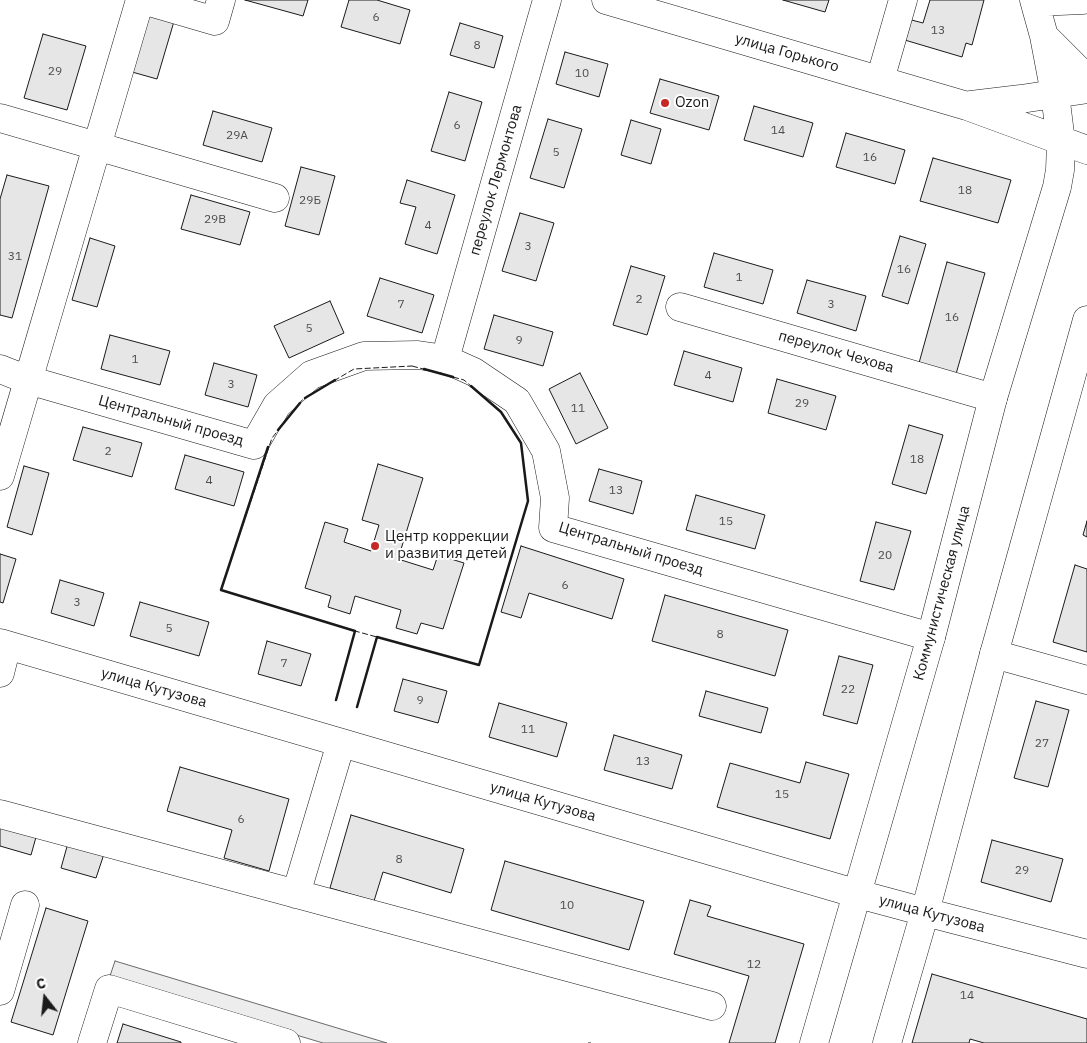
<!DOCTYPE html>
<meta charset="utf-8">
<style>
body{margin:0}
#map{position:relative;width:1087px;height:1043px;overflow:hidden;background:#fff;font-family:"IBM Plex Sans",sans-serif}
canvas{display:block}
.north{position:absolute;left:20px;top:973px;width:50px;height:50px;-webkit-text-stroke:4px #fff;paint-order:stroke;rotate:344deg;font-size:14px;font-weight:700;line-height:20px;text-align:center;color:#1a1a1a}
.north::after{content:'';display:block;margin:auto;width:18px;height:22px;background:#1a1a1a;clip-path:polygon(50% 0,100% 100%,50% 72%,0 100%)}
</style>
<div id="map">
<canvas width="1087" height="1043"></canvas>
<div class="north">С</div>
</div>
<script>
const ctx = document.querySelector('canvas').getContext('2d');
ctx.lineJoin = 'round';
function paint(path, color) { ctx.fillStyle = color; ctx.fill(path, 'evenodd'); }
const toPath = rows => new Path2D(rows.map(r => 'M' + r).join(''));
function trace(path, color, width, dash) { ctx.strokeStyle = color; ctx.lineWidth = width; ctx.lineCap = dash ? 'butt' : 'round'; ctx.setLineDash(dash || []); ctx.stroke(path); }
function label(font, color, halo, rows, align = 'center') {
  ctx.font = font + ' "IBM Plex Sans",sans-serif'; ctx.lineWidth = 4; ctx.setLineDash([]); ctx.textBaseline = 'middle'; ctx.strokeStyle = halo; ctx.fillStyle = color; for (const [text, x, y, turn = 0] of rows) {
    ctx.save(); ctx.translate(x, y); ctx.rotate((+turn || 0) * Math.PI / 180); ctx.textAlign = isNaN(turn) ? turn : align; if (halo) ctx.strokeText(text, 0, 0); ctx.fillText(text, 0, 0); ctx.restore();
  }
}
const built = toPath([
 [115,961,387,1043,323,1043,109,979,115,961]
]);
paint(built, '#ededed');
trace(built, '#6a6a6a', 1);
const building = toPath([
 [245,0,308,0,303,16,245,0],
 [349,0,377,0,410,10,400,44,341,27,349,0],
 [783,0,829,0,825,12,783,0],
 [930,0,984,0,972,45,966,43,962,57,898,38,904,18,923,23,930,0],
 [150,11,175,18,157,79,132,72,150,11],
 [460,23,503,36,494,68,450,55,460,23],
 [43,34,86,46,67,110,24,98,43,34],
 [565,52,608,64,599,97,556,84,565,52],
 [660,79,719,96,709,130,650,113,660,79],
 [449,92,482,102,465,161,431,151,449,92],
 [754,106,813,123,803,157,744,140,754,106],
 [213,111,272,128,262,162,203,145,213,111],
 [548,119,582,129,564,188,530,178,548,119],
 [631,120,661,129,651,164,621,155,631,120],
 [846,133,905,150,895,184,836,167,846,133],
 [933,158,1011,180,998,223,920,201,933,158],
 [301,167,335,176,319,235,285,226,301,167],
 [7,175,49,186,12,318,0,315,0,199,7,175],
 [407,180,455,195,437,254,405,244,416,207,400,203,407,180],
 [191,195,250,212,240,245,181,229,191,195],
 [520,213,554,223,536,281,502,271,520,213],
 [900,236,926,244,908,304,882,296,900,236],
 [90,238,115,246,97,307,72,300,90,238],
 [714,253,773,270,763,304,704,287,714,253],
 [947,262,985,273,956,374,919,363,947,262],
 [631,266,665,276,647,335,613,325,631,266],
 [380,278,434,295,422,333,367,316,380,278],
 [807,280,866,296,856,331,797,313,807,280],
 [330,301,344,333,289,358,274,326,330,301],
 [494,315,553,332,543,366,484,349,494,315],
 [110,335,170,351,160,385,101,369,110,335],
 [684,351,742,368,733,402,674,385,684,351],
 [214,363,257,375,248,407,205,395,214,363],
 [580,373,608,428,576,444,549,389,580,373],
 [777,379,836,396,826,430,768,413,777,379],
 [909,425,943,435,926,494,892,484,909,425],
 [83,427,142,443,132,477,73,460,83,427],
 [185,455,244,472,234,506,175,489,185,455],
 [378,464,423,478,398,559,433,570,438,555,464,563,443,629,421,623,417,634,396,628,401,610,355,596,350,614,328,607,331,596,305,588,325,522,348,529,344,542,371,551,379,525,362,520,378,464],
 [24,466,49,473,32,535,7,527,24,466],
 [599,469,642,481,633,514,589,501,599,469],
 [696,495,765,515,755,549,686,530,696,495],
 [1087,521,1087,537,1083,535,1087,521],
 [876,522,911,531,894,590,860,581,876,522],
 [521,546,624,579,612,619,529,593,521,618,501,612,521,546],
 [0,554,16,559,3,603,0,602,0,554],
 [1075,565,1087,569,1087,652,1053,642,1075,565],
 [60,580,104,593,94,626,51,613,60,580],
 [665,595,788,630,775,676,652,641,665,595],
 [140,602,209,622,199,656,130,636,140,602],
 [267,641,311,654,301,686,258,674,267,641],
 [839,656,873,665,857,724,823,715,839,656],
 [403,679,447,691,438,723,394,711,403,679],
 [706,691,768,708,761,733,699,716,706,691],
 [1036,701,1069,710,1048,787,1014,778,1036,701],
 [499,703,567,723,557,757,489,737,499,703],
 [614,735,682,755,672,789,604,770,614,735],
 [806,762,849,774,830,839,717,807,730,763,800,783,806,762],
 [180,767,289,799,269,871,224,858,232,830,167,811,180,767],
 [351,815,464,849,451,893,383,872,374,901,330,888,351,815],
 [0,819,38,830,31,855,0,846,0,819],
 [992,840,1063,859,1051,902,981,882,992,840],
 [68,843,104,854,96,878,61,868,68,843],
 [505,861,644,901,629,950,491,910,505,861],
 [690,900,711,906,707,916,804,944,775,1043,729,1043,749,976,674,954,690,900],
 [46,908,88,921,53,1035,11,1022,46,908],
 [932,974,1087,1019,1087,1043,984,1043,970,1039,969,1043,912,1043,932,974],
 [123,1024,181,1042,181,1043,117,1043,123,1024]
]);
paint(building, '#e6e6e6');
trace(building, '#1a1a1a', 1);
const minor = toPath([
 [143,0,215,21,221,0],
 [1034,0,1044,36,1055,94],
 [1035,2,1083,0],
 [1044,36,1076,68,1087,83],
 [880,80,903,0],
 [0,118,275,198],
 [680,307,993,398],
 [445,359,547,0],
 [0,369,28,380,254,445,277,405,311,375,364,356,418,355,445,359,474,372,517,401,546,451,555,498,553,528,931,637],
 [0,476,140,0],
 [0,643,858,894],
 [994,654,1087,680],
 [0,673,7,645],
 [0,814,712,1006],
 [296,894,341,743],
 [925,912,1087,954],
 [0,991,25,905],
 [92,1043,109,989,286,1043]
]);
const major = toPath([
 [606,0,967,106,1087,150],
 [971,105,1021,99,1087,89],
 [858,894,925,912],
 [814,1043,931,637,993,398,1057,187,1060,170,1061,142,1055,94],
 [887,1043,925,912,994,654,1087,320]
]);
trace(minor, '#1a1a1a', 29);
trace(major, '#1a1a1a', 29);
trace(minor, '#fff', 28);
trace(major, '#fff', 28);
trace(toPath([
 [412,366,464,380,501,412,521,443,528,501,479,665,355,631,221,590,272,438,303,399,354,369,412,366],
 [588,1043,591,1043]
]), '#1a1a1a', 1, [6, 2.5]);
trace(toPath([
 [424,369,453,377],
 [305,398,335,380],
 [278,430,300,403],
 [268,447,221,590,355,631,336,700],
 [357,707,377,637,479,665,528,501,521,443,501,412,471,386]
]), '#1a1a1a', 2.5);
for (const [x, y, r, color] of [
 [665,103,5,"#c62828"],
 [375,546,5,"#c62828"]
]) { const dot = new Path2D(); dot.arc(x, y, r, 0, 2 * Math.PI); ctx.fillStyle = color; ctx.fill(dot); trace(dot, '#fff', 2); }
label('12px', '#4d4d4d', null, [
 ["6",376,18],
 ["13",938,31],
 ["8",477,46],
 ["29",55,72],
 ["10",582,74],
 ["6",457,126],
 ["14",778,131],
 ["29А",237,136],
 ["5",556,153],
 ["16",870,158],
 ["18",965,191],
 ["29Б",310,201],
 ["29В",215,220],
 ["4",428,226],
 ["3",528,247],
 ["31",15,257],
 ["16",904,270],
 ["1",739,278],
 ["2",639,300],
 ["7",401,305],
 ["3",831,305],
 ["16",952,318],
 ["5",309,329],
 ["9",519,341],
 ["1",135,360],
 ["4",708,376],
 ["3",231,385],
 ["29",802,404],
 ["11",578,409],
 ["2",108,452],
 ["18",917,460],
 ["4",209,481],
 ["13",616,491],
 ["15",726,522],
 ["20",885,556],
 ["6",565,586],
 ["3",77,603],
 ["5",169,629],
 ["8",720,635],
 ["7",284,664],
 ["22",848,690],
 ["9",420,701],
 ["11",528,730],
 ["27",1042,744],
 ["13",643,762],
 ["15",782,795],
 ["6",241,820],
 ["8",399,860],
 ["29",1022,871],
 ["10",567,906],
 ["12",754,965],
 ["14",967,996]
]);
label('15px', '#1a1a1a', '#fff', [
 ["улица Горького",787,53,16],
 ["переулок Лермонтова",496,180,-74],
 ["переулок Чехова",836,352,16],
 ["Центральный проезд",171,421,16],
 ["Центральный проезд",631,549,17],
 ["Коммунистическая улица",942,593,-75],
 ["улица Кутузова",154,688,16],
 ["улица Кутузова",543,802,16],
 ["улица Кутузова",932,914,15]
]);
label('15px', '#1a1a1a', '#fff', [
 ["Ozon",675,103],
 ["Центр коррекции",385,537],
 ["и развития детей",385,554]
], 'left');
</script>
